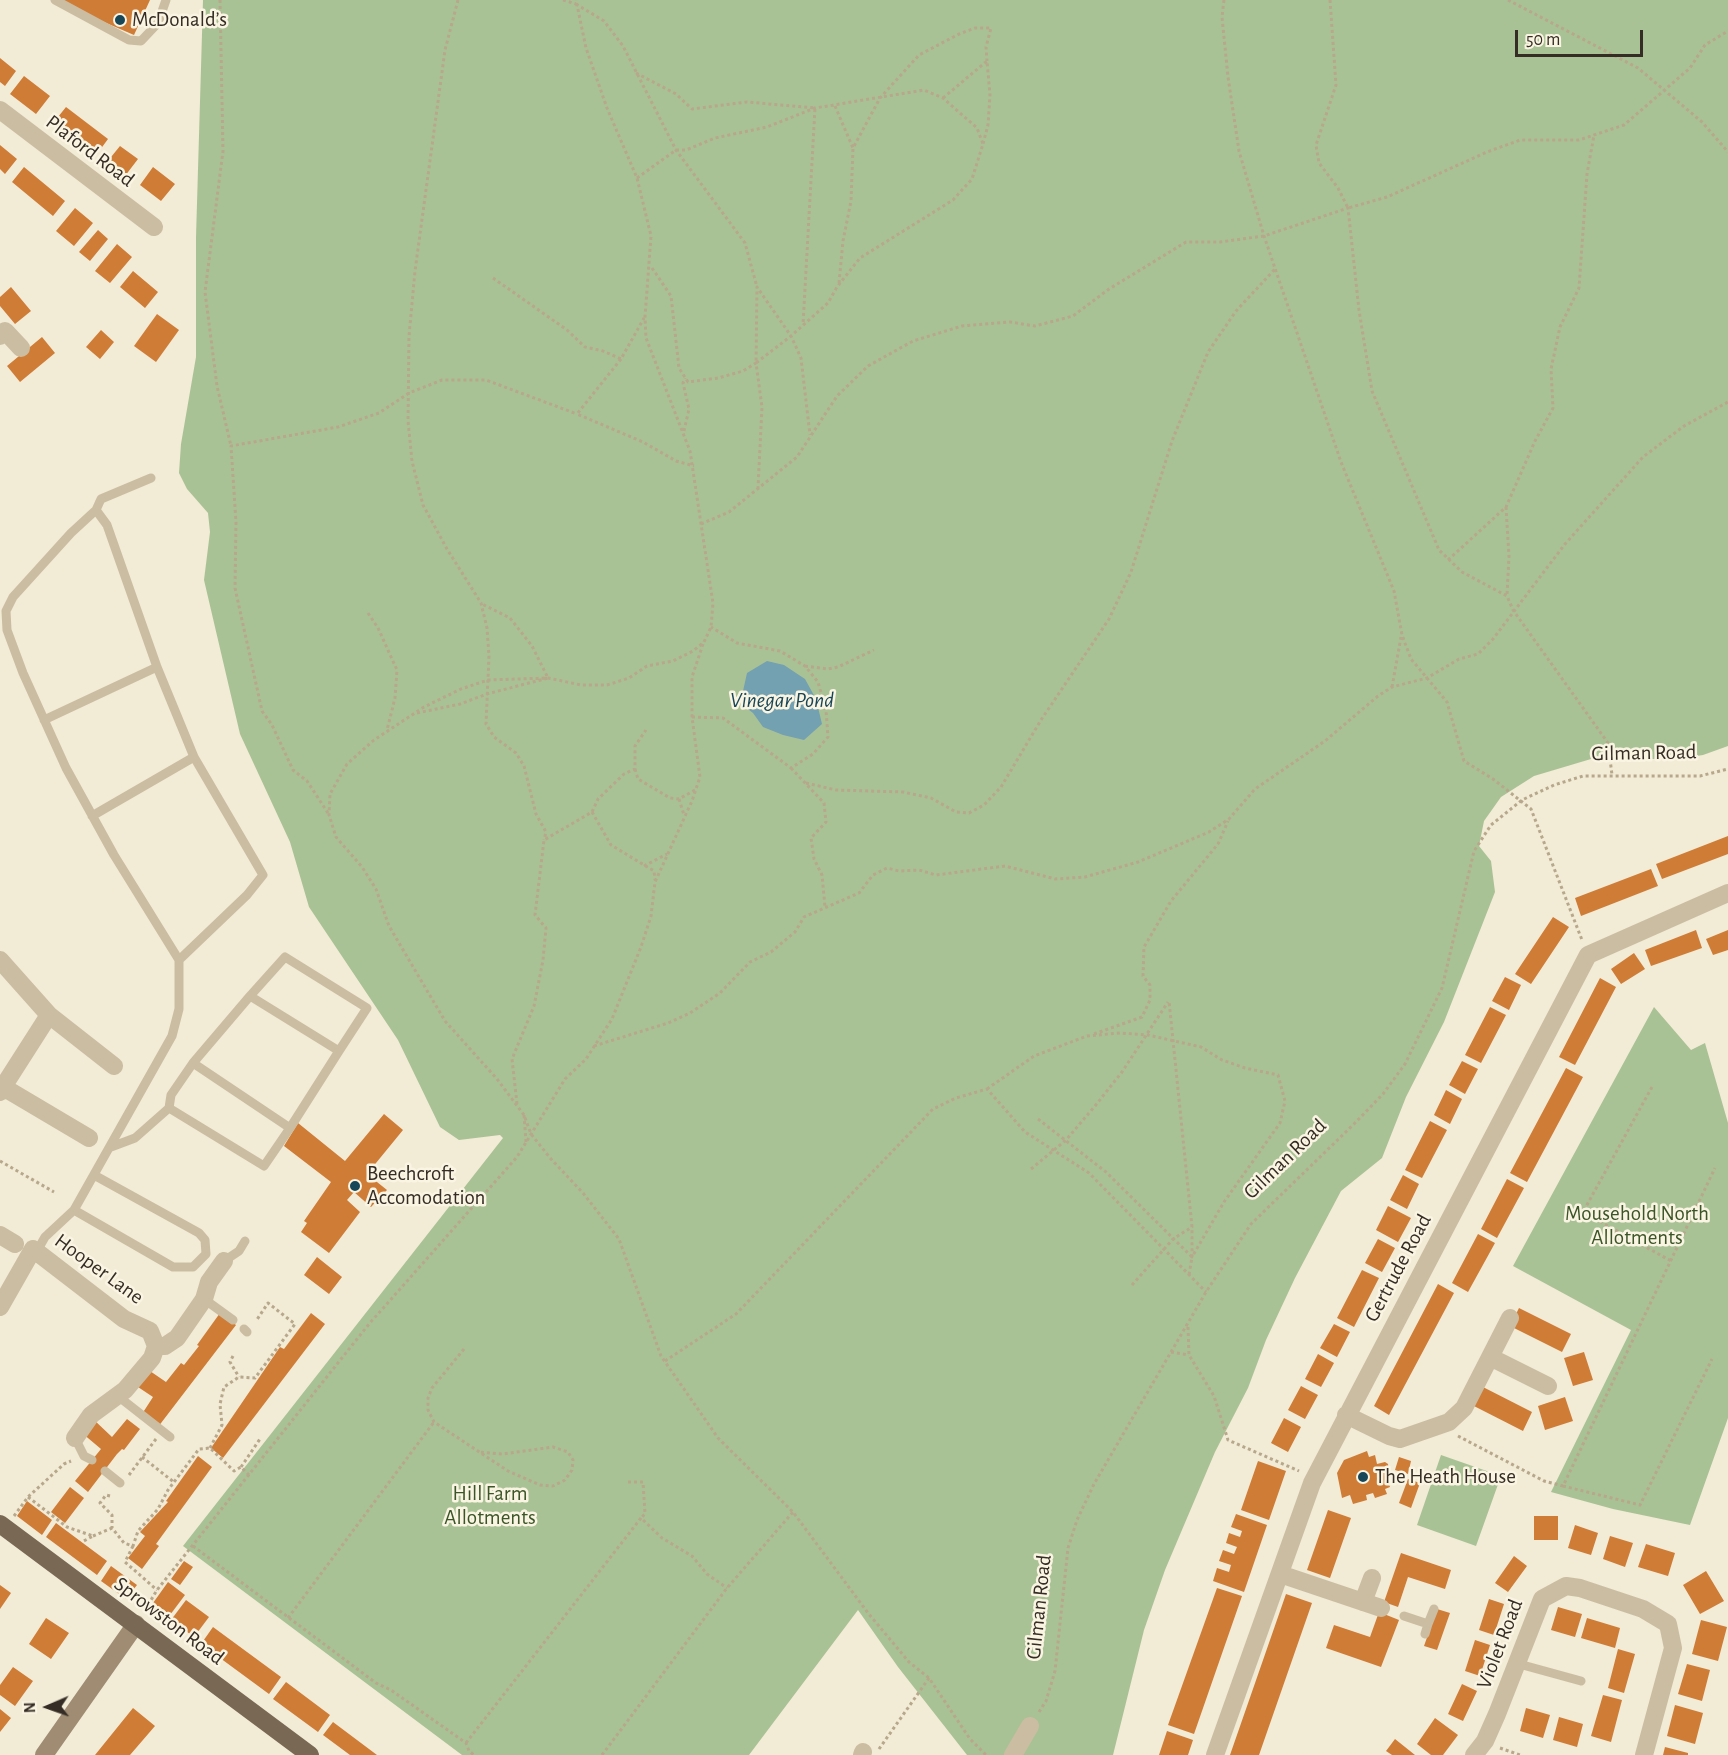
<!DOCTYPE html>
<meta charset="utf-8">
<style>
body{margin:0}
#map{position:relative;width:1728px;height:1755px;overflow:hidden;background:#f2ebd6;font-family:"Alegreya Sans",sans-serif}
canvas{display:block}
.north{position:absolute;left:18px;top:1677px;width:60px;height:60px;-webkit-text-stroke:4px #faf4e2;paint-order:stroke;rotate:268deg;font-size:16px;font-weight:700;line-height:24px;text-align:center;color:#352d25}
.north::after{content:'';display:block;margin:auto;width:21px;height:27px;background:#352d25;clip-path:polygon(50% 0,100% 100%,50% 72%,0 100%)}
.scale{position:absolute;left:1515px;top:30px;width:128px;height:27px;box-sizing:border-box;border:3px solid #352d25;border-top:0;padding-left:8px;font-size:18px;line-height:21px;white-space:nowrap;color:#352d25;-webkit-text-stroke:4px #faf4e2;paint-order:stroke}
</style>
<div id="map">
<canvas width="1728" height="1755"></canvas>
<div class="north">N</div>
<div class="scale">50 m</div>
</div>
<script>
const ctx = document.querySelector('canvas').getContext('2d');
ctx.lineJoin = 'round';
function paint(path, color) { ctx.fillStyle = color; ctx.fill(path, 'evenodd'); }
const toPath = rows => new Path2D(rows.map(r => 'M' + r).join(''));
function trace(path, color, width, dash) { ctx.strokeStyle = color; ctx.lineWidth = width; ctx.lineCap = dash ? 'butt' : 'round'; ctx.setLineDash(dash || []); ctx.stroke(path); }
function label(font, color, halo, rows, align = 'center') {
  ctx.font = font + ' "Alegreya Sans",sans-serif'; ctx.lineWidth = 5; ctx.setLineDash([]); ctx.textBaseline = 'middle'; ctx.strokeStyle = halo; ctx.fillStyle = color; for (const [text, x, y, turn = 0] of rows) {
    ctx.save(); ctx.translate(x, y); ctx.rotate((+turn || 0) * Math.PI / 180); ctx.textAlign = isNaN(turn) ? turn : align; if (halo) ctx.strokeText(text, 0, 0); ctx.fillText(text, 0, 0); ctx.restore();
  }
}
paint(toPath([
 [203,0,1728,0,1728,746,1703,755,1677,759,1591,759,1534,776,1501,797,1484,821,1479,846,1491,861,1495,892,1444,1022,1406,1097,1382,1158,1341,1191,1295,1278,1266,1340,1248,1388,1215,1452,1165,1570,1144,1630,1113,1755,967,1755,898,1667,858,1610,749,1755,462,1755,183,1546,503,1138,500,1135,459,1140,440,1127,398,1040,309,907,290,842,240,734,204,580,210,532,208,513,187,489,179,473,181,444,196,357,196,237],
 [1654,1007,1691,1050,1705,1043,1728,1123,1728,1418,1690,1525,1613,1509,1551,1492,1631,1330,1513,1266],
 [1441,1455,1501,1476,1476,1546,1417,1525]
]), '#a9c295');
paint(toPath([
 [767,661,784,665,805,679,816,699,822,724,804,740,783,735,763,727,753,713,744,706,743,691,747,673]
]), '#73a1b1');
paint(toPath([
 [64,0,150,0,134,35,62,4],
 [0,58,16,71,5,86,0,82],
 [24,76,50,96,36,114,10,94],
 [66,107,108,139,97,154,54,122],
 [0,145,17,159,5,174,0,169],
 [120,146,138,159,125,176,107,162],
 [24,167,65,201,53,216,12,182],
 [153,167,175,184,161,201,140,185],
 [75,208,93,223,74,246,56,231],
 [98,230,108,239,90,261,79,252],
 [117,244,132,257,110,283,95,271],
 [133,271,158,292,145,308,120,287],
 [11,287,31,311,15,324,0,306,0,297],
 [157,314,179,330,156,362,134,346],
 [101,330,114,342,100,359,86,347],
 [42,337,55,353,20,382,7,366],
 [1728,836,1728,854,1662,879,1656,864],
 [1651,869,1658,886,1581,916,1575,898],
 [1553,917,1569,927,1531,984,1515,974],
 [1696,930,1702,948,1651,966,1645,950],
 [1728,930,1728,950,1713,955,1706,939],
 [1634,953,1645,969,1621,984,1611,969],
 [1505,977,1521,985,1509,1010,1492,1001],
 [1600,978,1616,987,1575,1065,1559,1057],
 [1490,1007,1506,1015,1481,1063,1465,1055],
 [1462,1061,1478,1069,1465,1094,1449,1085],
 [1566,1068,1583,1077,1527,1182,1510,1173],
 [1446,1090,1462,1099,1450,1124,1434,1115],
 [384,1114,403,1130,367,1174,387,1190,371,1207,354,1192,347,1200,360,1212,329,1253,301,1232,307,1223,304,1221,331,1182,284,1146,298,1123,345,1161],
 [1430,1121,1447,1130,1422,1178,1405,1170],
 [1403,1175,1419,1184,1407,1209,1390,1200],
 [1507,1179,1524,1188,1497,1238,1481,1229],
 [1388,1206,1411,1218,1398,1242,1376,1230],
 [1478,1234,1495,1243,1468,1292,1452,1283],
 [1378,1239,1395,1248,1382,1272,1365,1263],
 [317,1257,342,1277,329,1294,304,1275],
 [1362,1270,1379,1278,1354,1327,1337,1318],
 [1438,1284,1454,1293,1389,1415,1374,1406],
 [1519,1308,1571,1334,1562,1352,1510,1326],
 [220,1313,236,1325,158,1427,142,1414,153,1397,135,1385,147,1369,166,1382,181,1363,184,1365,199,1346,197,1345],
 [311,1313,325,1324,223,1458,211,1448,280,1347,284,1349],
 [1334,1324,1350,1332,1337,1357,1320,1348],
 [1584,1352,1593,1380,1573,1386,1564,1358],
 [1318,1354,1334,1363,1321,1387,1305,1379],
 [1479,1385,1532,1412,1523,1431,1470,1404],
 [1301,1386,1318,1395,1305,1419,1288,1410],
 [1565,1397,1573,1421,1545,1430,1538,1406],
 [1284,1418,1301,1427,1288,1452,1271,1443],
 [93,1419,112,1437,127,1419,140,1429,124,1450,122,1449,117,1454,88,1492,75,1481,101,1449,82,1433],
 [1367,1451,1369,1457,1375,1455,1377,1464,1385,1462,1388,1464,1389,1471,1386,1474,1390,1487,1385,1489,1387,1494,1375,1498,1373,1493,1366,1495,1367,1500,1353,1504,1350,1495,1342,1498,1337,1473,1344,1460],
 [198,1456,212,1467,156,1544,159,1546,142,1569,128,1558,145,1536,140,1532,168,1502,166,1501],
 [1399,1457,1411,1461,1408,1474,1395,1470],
 [1258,1461,1286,1471,1269,1520,1241,1510],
 [1408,1479,1420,1483,1411,1508,1399,1503],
 [70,1487,84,1498,65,1523,51,1512],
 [27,1501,52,1520,42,1535,17,1516],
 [1328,1510,1351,1518,1330,1578,1307,1570],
 [1236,1514,1267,1525,1244,1592,1213,1581,1217,1568,1229,1572,1231,1565,1219,1561,1223,1550,1234,1554,1237,1547,1226,1543,1229,1533,1240,1537,1242,1531,1231,1527],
 [1534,1516,1558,1516,1558,1540,1534,1540],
 [56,1523,107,1561,97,1575,46,1537],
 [1575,1525,1598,1533,1591,1555,1568,1548],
 [1610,1536,1633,1543,1625,1567,1603,1559],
 [1646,1544,1675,1553,1668,1576,1638,1567],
 [1401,1553,1451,1570,1445,1589,1408,1577,1398,1607,1384,1602],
 [1514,1556,1527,1566,1508,1592,1495,1583],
 [184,1561,193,1567,180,1585,171,1579],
 [111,1566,137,1585,126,1599,101,1581],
 [1706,1571,1724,1601,1700,1614,1683,1585],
 [168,1582,185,1595,170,1615,153,1603],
 [0,1585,11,1593,0,1609],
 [1217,1588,1242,1596,1194,1734,1168,1725],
 [1286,1594,1312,1603,1259,1755,1230,1755],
 [1489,1599,1504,1604,1494,1635,1479,1630],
 [186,1600,209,1617,194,1637,171,1620],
 [1558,1607,1582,1614,1575,1637,1551,1630],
 [1437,1609,1450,1613,1437,1650,1424,1646],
 [1379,1612,1399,1620,1381,1667,1326,1648,1334,1625,1370,1637],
 [46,1618,69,1633,51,1659,29,1644],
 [1587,1618,1620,1628,1615,1648,1581,1638],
 [1701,1620,1727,1627,1718,1661,1692,1654],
 [213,1627,281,1677,269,1694,201,1644],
 [1475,1640,1490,1645,1480,1676,1465,1671],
 [1618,1649,1635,1654,1624,1693,1608,1688],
 [1687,1664,1710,1670,1702,1701,1678,1694],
 [13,1667,33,1681,15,1706,0,1695,0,1685],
 [286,1682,330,1715,318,1732,273,1699],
 [1462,1684,1477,1691,1463,1721,1448,1714],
 [1603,1695,1622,1700,1611,1742,1591,1736],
 [1675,1705,1703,1713,1695,1744,1667,1736],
 [133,1708,155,1726,130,1755,95,1755],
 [1526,1708,1550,1715,1543,1738,1520,1731],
 [0,1709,11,1718,0,1732],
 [1559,1717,1583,1724,1577,1747,1553,1740],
 [1435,1718,1458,1735,1443,1755,1431,1755,1417,1744],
 [333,1722,377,1755,350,1755,323,1735],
 [1167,1731,1193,1740,1188,1755,1159,1755],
 [1395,1739,1415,1755,1392,1755,1386,1751],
 [1665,1747,1688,1753,1688,1755,1663,1755]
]), '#cf7c37');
trace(toPath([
 [220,0,223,151,205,292,217,386,231,446],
 [458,0,445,50,415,271,409,336,408,421,412,461,423,505,447,549,481,603,487,628,489,656,486,724,494,737,516,753,524,766,536,814,546,832,544,840],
 [563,0,576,4],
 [1224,0,1222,17,1228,77,1239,151,1264,236,1341,462,1394,591,1402,635,1411,659,1447,702,1464,761,1493,779,1531,809,1582,940],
 [1330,0,1336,85,1316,145,1319,163,1338,188,1348,208,1387,197,1487,152,1520,140,1579,140,1624,125,1690,68,1705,45,1728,31],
 [1508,0,1638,68,1702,122,1728,152],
 [576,4,604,21,623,46,676,150,745,243,757,287],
 [636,73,676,94,692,109,747,102,815,108,803,325],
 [943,98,987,61,990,95,988,125,983,144],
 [835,106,853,148,880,98,919,55,959,34,975,28,991,28,986,47,987,61],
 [637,178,676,150,686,150,715,138,767,127,815,108,924,90,943,98,977,128,983,144,972,179,953,200,860,258,837,287,828,303,791,336,756,363,757,287,791,336,801,358,810,435],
 [652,268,671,296,679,368,688,382,718,378,743,371,756,363,762,407,758,488],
 [493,278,567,330,585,347,603,351,621,359,644,318],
 [839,283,843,241,851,201,853,148],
 [621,359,577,414,643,442,676,461,694,466],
 [684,431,689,409,683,383,685,378],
 [1506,507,1509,556,1507,595],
 [701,524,729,512,797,457,837,396,868,366,913,341,962,326,1010,322,1035,326,1073,316,1109,289,1186,242,1220,242,1264,236,1348,208,1359,310,1372,391,1439,550,1462,572,1507,596,1513,610,1608,743,1612,775],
 [1448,560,1506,507,1535,441,1553,408,1551,369,1560,327,1579,288,1587,174,1594,135],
 [368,613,378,628,397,670,395,698,387,730],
 [805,666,828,669,838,667,874,650],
 [1392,687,1401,637],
 [417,713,460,704,487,694,548,678,532,646,510,618,482,604],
 [692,717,723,718,791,768,813,754,828,737,826,710,818,682,805,666,780,651,737,643,711,627],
 [791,768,824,803,826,822,811,838,814,859,822,875,825,907],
 [635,769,638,779,670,798,679,799,695,790],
 [806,783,836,790,903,792,931,798,956,812,969,813,984,805,1001,787,1041,720,1109,619,1131,572,1172,441,1208,352,1236,311,1275,269],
 [679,799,684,815],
 [592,812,611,845,654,871,655,880],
 [328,813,307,781,293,770,272,725,262,711,235,588,236,522,231,446,338,427,379,413,409,393,442,380,486,380,577,414],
 [644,866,667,854],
 [1094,1034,1142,1017,1150,1000,1150,985,1143,976,1144,947,1171,901,1218,844,1228,821],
 [594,1046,668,1023,690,1013,720,993,750,962,771,952,795,932,804,917,859,893,873,875,887,868,899,871,919,870,936,875,1005,866,1055,879,1085,877,1138,862,1209,832,1229,819,1255,789,1325,741,1378,696,1392,687,1427,678,1459,659,1478,654,1493,639,1565,544,1643,457,1684,426,1728,402],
 [1652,1087,1583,1212,1671,1261],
 [987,1089,1034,1056,1087,1036,1120,1033,1148,1035,1201,1047,1222,1060,1245,1068,1278,1075,1285,1101,1280,1123,1224,1202,1192,1257,1192,1227],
 [517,1104,512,1059,534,1006,543,960,546,928,535,915,544,840,592,812,598,799,624,774,635,769,635,746,646,730],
 [524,1115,497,1079,445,1021,389,926,376,889,362,867,336,837,329,815,330,794,347,764,374,740,424,707,461,689,488,680,548,678,581,685,607,685,629,678,647,666,673,661,693,651,704,642,711,627,713,603,690,451,646,338,645,317,651,236,637,178,607,108,586,48,576,0],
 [1038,1119,1106,1172,1192,1257,1189,1275],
 [526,1142,524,1115,531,1134,551,1159,583,1193,619,1239,661,1356,718,1438,793,1512,868,1613,909,1662,929,1678,970,1739,986,1755],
 [0,1161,54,1192],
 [1031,1169,1066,1140,1095,1106,1122,1072,1168,1002],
 [1132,1285,1173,1239,1192,1227,1169,1001],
 [1188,1327,1189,1355,1214,1396,1228,1440,1299,1471],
 [464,1349,432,1388,428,1398,428,1410,434,1422,508,1471,540,1485,553,1486,565,1480,572,1470,573,1460,568,1452,553,1447,503,1454,479,1452],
 [1171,1352,1189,1355],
 [233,1356,230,1362,239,1377],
 [665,1361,736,1314,933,1109,956,1098,987,1089,1025,1132,1089,1173,1206,1292],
 [1458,1436,1544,1481,1563,1486,1715,1168],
 [210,1448,222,1425,220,1404,224,1387,239,1377,255,1378,295,1324,268,1303,256,1321],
 [142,1457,175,1483],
 [241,1467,260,1439],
 [129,1475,156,1439],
 [628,1482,643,1482,645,1514,641,1518],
 [1563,1486,1640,1505,1712,1359],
 [110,1496,106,1495,100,1503,112,1515,112,1528,124,1543,133,1546,138,1531,158,1509,168,1490,199,1449,210,1448,234,1471,241,1467,249,1475],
 [28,1497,67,1527,93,1536,82,1542],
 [14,1516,28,1497,64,1464,71,1461],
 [93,1536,112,1528],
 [133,1546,125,1562,157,1590],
 [193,1546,376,1683,391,1690,466,1743,469,1751,474,1755],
 [145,1610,157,1590,369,1324,517,1157,565,1079,586,1059,612,1019,641,947,651,916,655,882,692,801,700,777,692,717,692,677,703,644],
 [288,1618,434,1422],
 [1039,1712,1046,1701,1055,1671,1068,1548,1077,1520,1094,1484,1206,1292,1251,1224,1354,1124,1383,1094,1405,1064,1442,988,1474,851,1491,825,1522,800,1554,785,1583,776,1700,776,1728,769],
 [466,1743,641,1518,662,1538,692,1556,707,1574,727,1588],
 [1500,1748,1520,1755],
 [879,1749,929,1678],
 [602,1755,727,1588,793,1512]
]), '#b7a78b', 3, [3, 3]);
trace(toPath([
 [55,0,129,40,141,41,158,23,166,0],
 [96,510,101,499,151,478],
 [44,720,157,667],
 [92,816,194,757],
 [250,996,285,957,367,1008,339,1051],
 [193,1063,250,996,339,1051,290,1128],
 [111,1147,135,1138,169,1108,171,1095,193,1063,290,1128,264,1166,169,1108],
 [74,1210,173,1267,193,1267,206,1254,205,1240,199,1233,94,1175],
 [37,1251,45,1237,74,1210,172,1036,179,1009,179,960,114,855,66,768,23,673,7,630,6,611,13,597,71,533,96,510,107,525,157,667,194,757,263,875,247,895,179,960],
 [224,1261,239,1251,245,1241],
 [204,1299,233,1320],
 [244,1329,247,1332],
 [119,1397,170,1437],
 [75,1438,84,1456,92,1460],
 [105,1471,120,1483],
 [1404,1616,1428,1624,1425,1634],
 [1428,1624,1434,1609],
 [1519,1664,1581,1681]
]), '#cbbda1', 9);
trace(toPath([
 [0,110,154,227],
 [0,336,5,331,21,348],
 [0,960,49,1015],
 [3,1087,49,1015,114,1066],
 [0,1092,3,1087,89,1138],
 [0,1235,15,1244],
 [0,1307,33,1249,124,1319,150,1331,156,1346],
 [156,1346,165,1346,177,1338,204,1299,209,1282,224,1261],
 [1490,1357,1548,1386],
 [1346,1415,1389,1436,1400,1439,1449,1422,1464,1408,1510,1318],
 [75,1438,91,1415,125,1390,152,1358,156,1346],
 [1280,1574,1381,1608],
 [1363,1602,1372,1578],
 [862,1755,863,1752],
 [1013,1755,1030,1726],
 [1215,1755,1312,1483,1588,955,1728,893],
 [1474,1755,1485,1741,1497,1714,1542,1599,1566,1586,1580,1588,1643,1609,1668,1624,1673,1648,1644,1755]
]), '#cbbda1', 18);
trace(toPath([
 [44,1755,136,1624]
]), '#9f8c73', 18);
trace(toPath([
 [0,1524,310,1755]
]), '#786854', 18);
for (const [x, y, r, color] of [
 [120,20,6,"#174659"],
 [355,1186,6,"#174659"],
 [1363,1477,6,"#174659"]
]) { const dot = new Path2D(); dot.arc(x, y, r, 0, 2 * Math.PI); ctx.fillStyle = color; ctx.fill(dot); trace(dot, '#faf4e2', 2); }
label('21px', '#352d25', '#faf4e2', [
 ["McDonald’s",132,20],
 ["Beechcroft",367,1174],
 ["Accomodation",367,1198],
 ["The Heath House",1375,1477]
], 'left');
label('21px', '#352d25', '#faf4e2', [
 ["Plaford Road",90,151,37],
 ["Gilman Road",1644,753,-1],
 ["Gilman Road",1285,1159,-44],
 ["Gertrude Road",1398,1268,-62],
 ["Hooper Lane",99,1269,36],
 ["Gilman Road",1039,1607,-84],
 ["Sprowston Road",169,1621,37],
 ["Violet Road",1500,1644,-69]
]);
label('21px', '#3a5527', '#faf4e2', [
 ["Mousehold North",1637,1214],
 ["Allotments",1637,1238],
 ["Hill Farm",490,1494],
 ["Allotments",490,1518]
]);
label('italic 22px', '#174659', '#faf4e2', [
 ["Vinegar Pond",782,700]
]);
</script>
